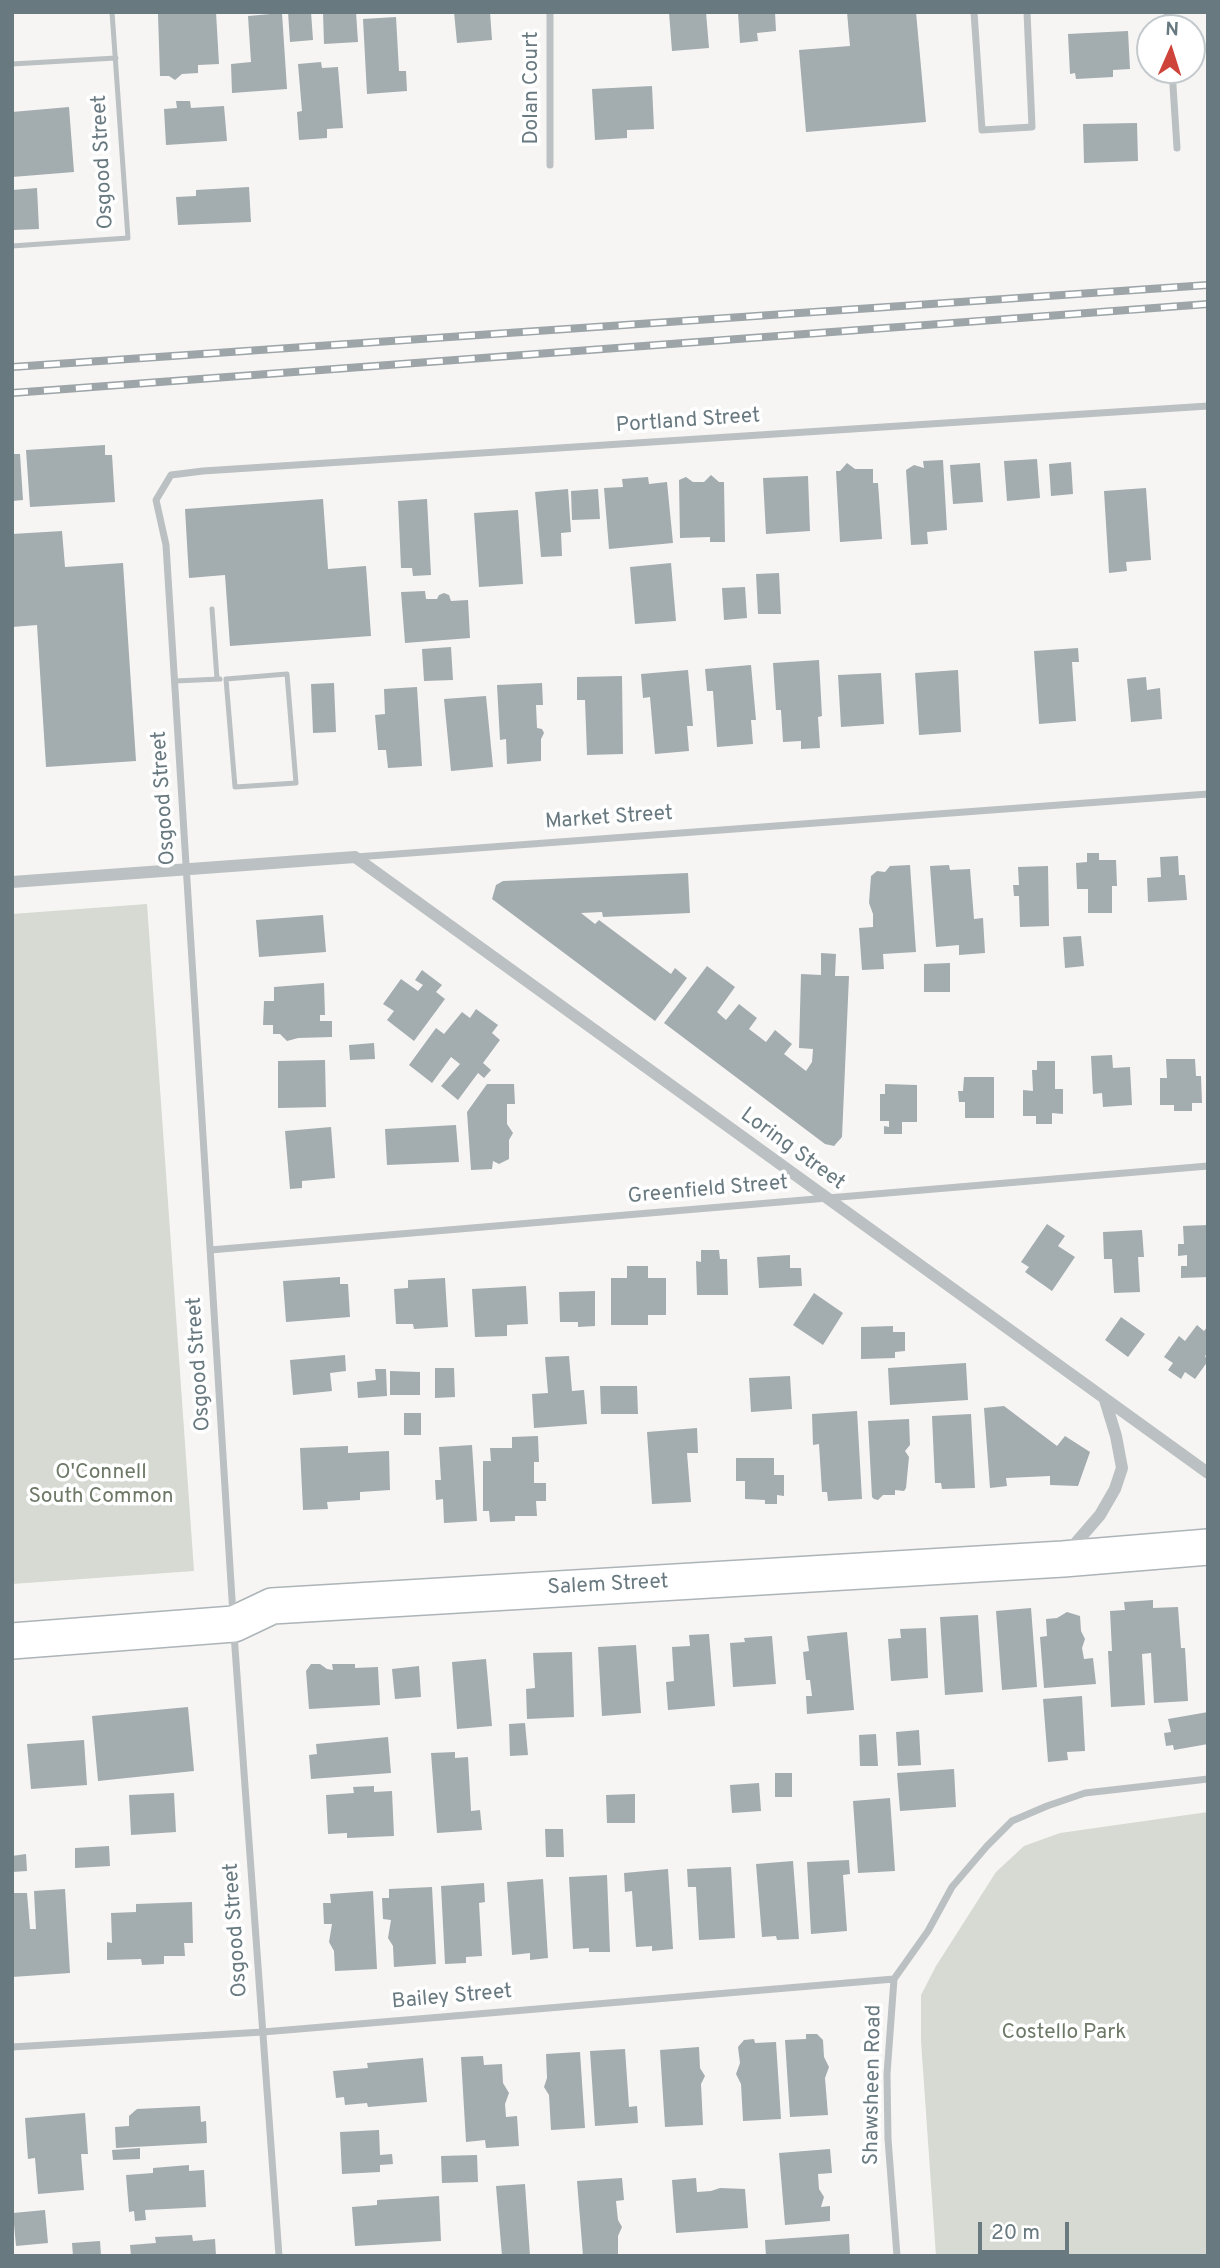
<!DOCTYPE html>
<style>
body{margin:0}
#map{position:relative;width:1220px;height:2268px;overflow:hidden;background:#f6f5f3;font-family:Overpass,sans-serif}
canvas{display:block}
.frame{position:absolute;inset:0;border:14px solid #687980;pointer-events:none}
.north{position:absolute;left:1136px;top:14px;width:70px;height:70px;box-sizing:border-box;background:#fff;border:2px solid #c3c9cc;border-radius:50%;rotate:3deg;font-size:19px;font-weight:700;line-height:28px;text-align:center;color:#687980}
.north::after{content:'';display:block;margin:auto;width:24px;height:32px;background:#ce443a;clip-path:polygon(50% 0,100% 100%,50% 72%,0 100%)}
.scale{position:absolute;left:978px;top:2222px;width:91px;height:32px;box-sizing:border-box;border:4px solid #687980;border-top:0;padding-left:9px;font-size:21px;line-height:24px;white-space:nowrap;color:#687980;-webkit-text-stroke:5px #fff;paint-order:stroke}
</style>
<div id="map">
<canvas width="1220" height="2268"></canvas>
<div class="frame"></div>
<div class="north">N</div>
<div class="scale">20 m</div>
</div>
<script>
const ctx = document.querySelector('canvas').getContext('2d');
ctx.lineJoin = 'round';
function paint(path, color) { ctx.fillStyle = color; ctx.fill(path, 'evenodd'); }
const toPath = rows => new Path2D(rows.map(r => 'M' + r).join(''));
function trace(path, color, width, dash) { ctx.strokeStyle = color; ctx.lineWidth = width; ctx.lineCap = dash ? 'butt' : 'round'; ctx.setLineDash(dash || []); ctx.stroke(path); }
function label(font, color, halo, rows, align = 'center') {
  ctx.font = font + ' Overpass,sans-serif'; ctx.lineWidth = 7; ctx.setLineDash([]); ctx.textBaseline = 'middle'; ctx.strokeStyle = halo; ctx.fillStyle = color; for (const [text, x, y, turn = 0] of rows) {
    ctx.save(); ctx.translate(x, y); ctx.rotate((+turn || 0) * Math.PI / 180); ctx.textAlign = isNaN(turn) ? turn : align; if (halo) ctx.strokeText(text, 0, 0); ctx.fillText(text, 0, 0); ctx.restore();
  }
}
paint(toPath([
 [147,904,194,1571,12,1584,12,914],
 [1208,1812,1208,2256,936,2256,921,2041,921,1995,936,1966,996,1872,1024,1846,1060,1833]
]), '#d6dad2');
paint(toPath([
 [216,12,219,64,198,65,198,73,182,74,175,80,169,76,160,76,158,14],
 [288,12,311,12,313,40,290,42],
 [323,12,356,12,358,42,324,44],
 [454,12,490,12,492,40,457,43],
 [669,12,706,12,709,48,672,51],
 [738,12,775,12,776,31,757,33,758,41,740,43],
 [847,12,916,12,926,122,806,132,799,50,850,46],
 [282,13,287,89,232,93,231,64,251,62,248,16],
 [396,17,399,71,406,71,407,91,367,94,363,19],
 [1128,31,1130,69,1113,70,1113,77,1076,79,1075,73,1070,74,1068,34],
 [321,62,322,68,338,67,343,128,327,129,327,138,299,140,297,112,302,111,298,64],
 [652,86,654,129,627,130,627,138,595,140,592,89],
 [176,101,190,101,191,108,224,106,227,141,166,145,164,109,177,108],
 [69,107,74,172,12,177,12,112],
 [1137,123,1138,161,1084,163,1083,124],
 [249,187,251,222,178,225,176,197,196,196,196,190],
 [37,188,39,229,12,230,12,190],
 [105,445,105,455,112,455,115,502,30,507,26,450],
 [12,454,20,454,23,500,12,501],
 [1037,459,1040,498,1007,501,1004,461],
 [943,460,947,530,927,532,928,544,911,545,906,470,914,465,924,468,923,461],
 [1071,462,1073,494,1051,496,1049,464],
 [847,463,855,469,873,469,873,483,878,483,882,539,840,542,836,471,840,471],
 [980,463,983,502,953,504,950,465],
 [711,475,719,482,724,482,725,542,710,542,710,537,680,538,679,480,686,477,693,482,704,482],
 [808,476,810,531,766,534,763,478],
 [648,477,649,484,667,482,673,543,609,549,604,488,623,487,622,479],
 [1146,488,1151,560,1126,562,1127,571,1109,573,1104,491],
 [568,489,571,532,561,533,562,556,541,557,535,492],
 [598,489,600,519,572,520,571,491],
 [323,499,328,569,366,566,371,636,230,646,225,575,189,578,185,509],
 [427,499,431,575,413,576,412,568,401,568,398,501],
 [518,510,523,584,479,587,474,513],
 [62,531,65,567,123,563,136,761,46,767,37,625,12,627,12,534],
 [671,563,676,621,635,624,630,567],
 [779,573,781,614,758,614,756,574],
 [745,587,747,618,724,620,722,588],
 [425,591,426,599,437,599,439,595,444,593,449,595,451,601,468,600,470,638,405,643,401,592],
 [451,647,453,680,424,681,422,649],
 [1078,648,1079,662,1072,662,1076,721,1039,724,1034,651],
 [819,660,822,716,818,717,820,748,801,749,801,741,783,742,781,710,776,710,773,663],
 [751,665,756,720,751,720,753,744,717,747,713,691,707,691,705,669],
 [688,670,693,726,687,726,689,751,655,754,650,697,643,698,641,674],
 [958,670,961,732,919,735,915,673],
 [881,673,884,724,841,727,838,675],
 [622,676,623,754,587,755,585,700,577,700,577,677],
 [1146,677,1147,690,1160,688,1162,719,1131,722,1127,679],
 [334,683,336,732,313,733,311,684],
 [542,683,543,705,536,705,537,728,542,729,544,733,541,739,541,761,507,764,506,739,500,740,497,685],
 [417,687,422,766,388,768,386,750,378,750,375,715,385,714,384,689],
 [486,696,493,767,451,771,444,699],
 [1087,853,1099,853,1099,860,1116,860,1117,886,1112,886,1112,913,1088,913,1088,889,1077,889,1076,863,1087,862],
 [1178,856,1179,875,1185,875,1187,900,1148,902,1147,878,1161,877,1160,857],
 [910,865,916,952,883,954,884,969,862,970,859,928,873,927,873,914,869,903,871,876,877,871,885,872,890,866],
 [949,865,950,870,970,869,974,919,983,918,985,953,959,955,959,945,936,947,930,866],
 [1048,866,1049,926,1020,927,1019,896,1014,896,1013,885,1019,885,1018,867],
 [688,873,690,913,603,917,602,912,581,913,595,924,599,920,671,974,675,968,687,978,655,1021,492,899,496,885,503,881],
 [323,915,326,952,259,957,256,920],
 [1081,936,1084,966,1065,968,1063,937],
 [821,953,836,954,835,976,849,976,842,1137,834,1146,825,1144,664,1023,707,966,735,987,717,1012,726,1020,739,1004,757,1018,749,1029,766,1042,775,1030,792,1044,784,1054,806,1071,812,1062,813,1049,799,1048,801,974,821,975],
 [950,963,950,992,924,992,924,964],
 [422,970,442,985,436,992,445,999,414,1041,387,1020,394,1011,383,1004,401,979,418,991,423,985,415,980],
 [324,983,325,1015,320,1015,320,1021,332,1021,332,1037,298,1038,287,1041,280,1034,273,1034,273,1025,263,1025,264,1001,274,1001,274,987],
 [476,1009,498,1025,492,1033,500,1040,483,1063,491,1070,484,1078,478,1073,458,1100,441,1086,460,1064,451,1057,432,1083,409,1065,436,1028,444,1034,462,1012,470,1018],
 [374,1043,375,1059,350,1060,349,1045],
 [1112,1055,1113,1068,1130,1067,1132,1105,1103,1107,1102,1093,1093,1094,1091,1056],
 [1166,1059,1195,1059,1196,1076,1201,1076,1202,1103,1192,1103,1192,1111,1174,1111,1174,1105,1160,1105,1160,1078,1167,1078],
 [325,1060,326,1107,278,1108,278,1061],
 [1037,1061,1055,1061,1055,1089,1063,1089,1063,1114,1052,1113,1052,1124,1036,1124,1036,1116,1023,1116,1023,1090,1033,1091,1032,1070,1037,1070],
 [964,1077,994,1077,994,1118,965,1118,965,1102,959,1102,958,1091,963,1091],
 [487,1084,514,1084,515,1104,507,1104,507,1124,513,1133,509,1140,509,1159,499,1164,493,1161,492,1169,471,1170,467,1112],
 [885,1084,917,1085,917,1122,902,1122,902,1134,884,1134,884,1126,889,1127,889,1121,880,1121,880,1094,885,1094],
 [456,1125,459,1162,387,1165,385,1129],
 [331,1127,335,1178,302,1181,302,1188,290,1189,285,1131],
 [1047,1224,1065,1236,1058,1246,1075,1257,1052,1291,1025,1272,1029,1267,1021,1262],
 [1208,1225,1208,1277,1181,1278,1181,1266,1187,1266,1187,1255,1178,1256,1178,1244,1184,1244,1183,1226],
 [1142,1230,1144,1257,1138,1257,1140,1292,1114,1293,1112,1259,1104,1259,1103,1232],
 [701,1250,719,1250,720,1259,727,1259,728,1295,697,1295,696,1261,701,1262],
 [790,1255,790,1268,801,1268,802,1286,759,1288,757,1257],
 [627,1266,648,1266,648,1278,666,1278,666,1315,648,1315,648,1325,611,1325,611,1278,627,1278],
 [340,1277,340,1284,348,1284,350,1317,286,1322,283,1281],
 [445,1278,448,1327,414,1329,413,1324,396,1324,394,1289,408,1288,408,1280],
 [526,1286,528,1324,507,1325,507,1336,475,1337,472,1289],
 [595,1291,595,1326,578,1327,578,1322,560,1322,559,1292],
 [814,1293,843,1313,823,1345,793,1325],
 [1121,1317,1145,1334,1128,1357,1105,1340],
 [1197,1325,1204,1331,1208,1326,1208,1353,1205,1356,1208,1361,1195,1379,1185,1372,1181,1379,1168,1370,1173,1363,1164,1357,1179,1336,1185,1341],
 [893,1326,893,1332,905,1332,905,1351,895,1352,895,1358,861,1359,861,1327],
 [345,1355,346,1371,330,1373,332,1391,293,1395,290,1360],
 [569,1356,572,1391,584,1390,587,1424,534,1428,532,1394,548,1393,545,1357],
 [966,1363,968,1400,890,1405,888,1368],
 [435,1368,454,1368,455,1397,435,1398],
 [375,1369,386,1369,387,1396,358,1398,357,1382,376,1380],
 [390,1371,420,1372,420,1395,390,1395],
 [790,1376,792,1409,751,1412,749,1378],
 [600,1386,637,1386,638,1414,601,1414],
 [1004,1406,1057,1446,1065,1436,1090,1452,1078,1486,1050,1485,1050,1476,1006,1478,1007,1486,990,1488,984,1408],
 [857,1411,862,1499,828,1501,827,1492,822,1492,819,1444,813,1445,812,1414],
 [404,1413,421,1413,421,1435,404,1435],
 [971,1414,975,1488,942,1489,941,1483,935,1483,932,1416],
 [909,1419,910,1445,905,1451,909,1457,906,1488,904,1491,895,1490,895,1495,883,1495,878,1500,874,1499,872,1497,868,1421],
 [697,1428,698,1453,687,1453,691,1502,652,1504,647,1432],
 [538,1436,539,1462,534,1462,534,1483,546,1483,546,1501,536,1501,537,1516,515,1516,515,1521,490,1522,489,1511,483,1511,483,1461,491,1461,490,1448,512,1448,512,1437],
 [472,1445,477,1521,444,1523,443,1499,436,1500,435,1480,441,1480,439,1447],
 [348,1446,348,1453,389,1451,390,1490,360,1492,360,1500,327,1502,328,1509,303,1510,300,1448],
 [736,1458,774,1458,774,1475,784,1475,784,1496,777,1495,777,1504,765,1504,765,1500,745,1499,745,1481,736,1481],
 [1153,1600,1153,1608,1178,1607,1181,1648,1185,1648,1188,1701,1154,1703,1151,1653,1142,1654,1145,1705,1111,1707,1108,1651,1112,1651,1110,1611,1125,1610,1124,1602],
 [1031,1608,1037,1687,1002,1690,996,1611],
 [1067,1612,1080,1616,1081,1631,1085,1639,1082,1648,1084,1659,1093,1658,1096,1684,1044,1688,1040,1637,1047,1636,1046,1619,1057,1618],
 [978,1615,983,1692,945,1695,940,1617],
 [926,1628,928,1678,891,1681,888,1639,901,1638,900,1629],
 [847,1632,854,1710,807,1714,806,1696,812,1696,810,1680,806,1680,803,1652,809,1651,807,1636],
 [709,1634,715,1706,668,1710,666,1682,674,1681,672,1647,690,1646,689,1635],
 [772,1636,776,1684,733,1687,730,1643,745,1642,744,1638],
 [636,1645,641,1713,602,1716,598,1647],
 [572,1652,574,1717,527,1719,526,1689,535,1688,533,1653],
 [486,1659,492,1726,457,1729,452,1662],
 [311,1664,320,1664,327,1669,333,1670,332,1664,355,1664,355,1668,378,1667,380,1705,309,1709,306,1671],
 [419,1666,421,1697,395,1699,392,1669],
 [1082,1696,1085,1751,1067,1752,1068,1760,1048,1762,1043,1699],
 [188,1707,194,1771,98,1781,92,1716],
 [1208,1712,1208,1744,1174,1750,1173,1745,1166,1746,1164,1733,1171,1732,1168,1719],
 [525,1723,528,1755,510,1756,509,1724],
 [919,1730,921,1765,898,1766,896,1732],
 [876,1734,878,1766,860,1766,859,1735],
 [388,1737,391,1773,311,1779,309,1755,317,1754,316,1744],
 [84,1740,87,1785,31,1789,27,1744],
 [455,1752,455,1758,468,1757,471,1811,480,1810,482,1830,437,1833,431,1753],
 [954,1769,956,1807,900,1811,897,1773],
 [775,1773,792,1773,792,1797,775,1797],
 [759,1783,761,1811,732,1813,730,1785],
 [374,1786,374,1792,392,1791,394,1836,347,1838,347,1833,328,1834,326,1795,354,1793,353,1787],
 [174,1793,176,1832,131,1835,129,1795],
 [635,1794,635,1823,607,1823,606,1795],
 [890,1798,895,1871,858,1873,853,1801],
 [545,1829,563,1829,564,1857,546,1857],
 [109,1846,110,1866,75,1868,75,1848],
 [26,1854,27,1871,12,1872,12,1856],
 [849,1860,850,1874,843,1875,847,1931,811,1934,807,1862],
 [793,1861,799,1939,777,1940,776,1936,762,1937,756,1864],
 [731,1867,735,1938,699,1940,696,1887,688,1887,687,1869],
 [668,1869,673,1949,652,1951,652,1946,636,1947,632,1891,625,1892,624,1873],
 [607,1875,610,1952,589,1952,589,1948,573,1949,569,1877],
 [543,1879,548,1958,530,1960,530,1953,512,1955,507,1882],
 [484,1883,485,1902,479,1903,482,1956,466,1957,466,1963,445,1964,441,1886],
 [432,1887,436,1964,394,1967,393,1946,388,1938,391,1920,383,1919,382,1898,389,1898,389,1889],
 [65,1889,70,1973,12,1977,12,1893,27,1893,30,1929,36,1929,34,1891],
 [373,1891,377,1969,335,1971,334,1951,329,1942,332,1924,324,1924,323,1903,331,1903,330,1894],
 [192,1902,193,1943,184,1943,185,1956,164,1956,164,1964,142,1965,141,1959,107,1960,107,1942,112,1943,111,1913,136,1912,136,1904],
 [806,2034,817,2034,823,2040,824,2057,829,2067,825,2078,828,2115,790,2117,785,2040,806,2039],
 [754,2039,755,2043,776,2042,781,2119,743,2121,741,2084,736,2074,740,2063,738,2047,744,2040],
 [699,2047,700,2068,705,2076,701,2084,703,2125,665,2127,660,2050],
 [625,2049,629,2107,637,2106,638,2123,595,2126,590,2051],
 [580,2052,585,2128,551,2130,549,2095,544,2087,547,2078,546,2054],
 [483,2056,484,2065,502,2064,503,2083,509,2093,505,2104,506,2117,517,2116,519,2146,486,2148,485,2140,466,2142,461,2057],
 [423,2058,427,2102,368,2107,367,2103,345,2105,344,2097,336,2098,333,2071,368,2068,367,2063],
 [200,2106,201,2122,206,2121,207,2143,116,2148,115,2127,129,2126,129,2116,137,2109],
 [85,2113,88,2154,81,2154,84,2190,38,2194,35,2158,28,2159,25,2118],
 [379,2130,380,2155,392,2154,393,2164,380,2165,380,2172,342,2174,340,2132],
 [140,2148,140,2159,113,2160,112,2150],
 [830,2149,832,2173,818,2174,819,2189,824,2197,821,2207,830,2206,830,2221,785,2225,779,2153],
 [477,2155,478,2182,442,2183,441,2156],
 [189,2165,189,2171,204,2170,206,2207,145,2210,146,2220,135,2221,134,2211,129,2212,126,2175,153,2173,153,2168],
 [622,2178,624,2200,616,2201,618,2220,622,2227,618,2236,618,2256,583,2256,577,2181],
 [696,2178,697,2192,711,2191,720,2188,745,2189,748,2228,676,2233,672,2180],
 [525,2184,530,2256,502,2256,496,2186],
 [439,2196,441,2241,355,2246,352,2207,377,2205,377,2200],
 [45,2210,48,2243,16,2246,13,2213],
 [849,2234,850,2256,766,2256,765,2240],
 [192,2235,193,2241,215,2239,216,2256,131,2256,130,2245,156,2243,155,2237],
 [100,2241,101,2256,73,2256,72,2243]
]), '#a3acaf');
const secondary = toPath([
 [12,1641,234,1624,272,1606,1063,1559,1208,1547]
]);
trace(secondary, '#adb4b7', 38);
trace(toPath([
 [12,64,116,58],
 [12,246,128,238,112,12],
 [212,609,217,679],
 [287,674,296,783,235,787,226,679,287,674],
 [175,681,220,679]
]), '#bbc0c2', 5);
trace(toPath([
 [974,12,982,130,1032,127,1027,12],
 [1167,12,1169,28],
 [1172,70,1177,148],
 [550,165,550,12],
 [356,857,1208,794],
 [210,1250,1208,1166],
 [233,1615,166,545,156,500,171,475,203,471,1208,406],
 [234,1634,279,2256],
 [12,2047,263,2032,894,1979],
 [897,2256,888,2139,887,2074,894,1979,928,1931,952,1887,987,1846,1012,1821,1047,1806,1085,1793,1208,1779]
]), '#bbc0c2', 7);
trace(toPath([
 [12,882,355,857,1208,1473],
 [1068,1552,1100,1515,1115,1489,1122,1468,1116,1436,1105,1400]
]), '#bbc0c2', 12);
trace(secondary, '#fff', 35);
const rail = toPath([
 [12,367,1208,285],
 [12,393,1208,304]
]);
trace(rail, '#9da5a8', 8);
trace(rail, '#fff', 5, [16]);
label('21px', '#687980', '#fff', [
 ["Dolan Court",533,88,-90],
 ["Osgood Street",104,162,-93],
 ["Portland Street",688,422,-4],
 ["Osgood Street",165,798,-94],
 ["Market Street",609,819,-4],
 ["Loring Street",792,1150,36],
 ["Greenfield Street",708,1191,-5],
 ["Osgood Street",200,1364,-94],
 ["Salem Street",608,1586,-3],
 ["Osgood Street",237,1930,-94],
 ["Bailey Street",452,1998,-5],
 ["Shawsheen Road",874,2085,-89]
]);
label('21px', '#6d7866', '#fff', [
 ["O'Connell",101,1474],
 ["South Common",101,1498],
 ["Costello Park",1064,2034]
]);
</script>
